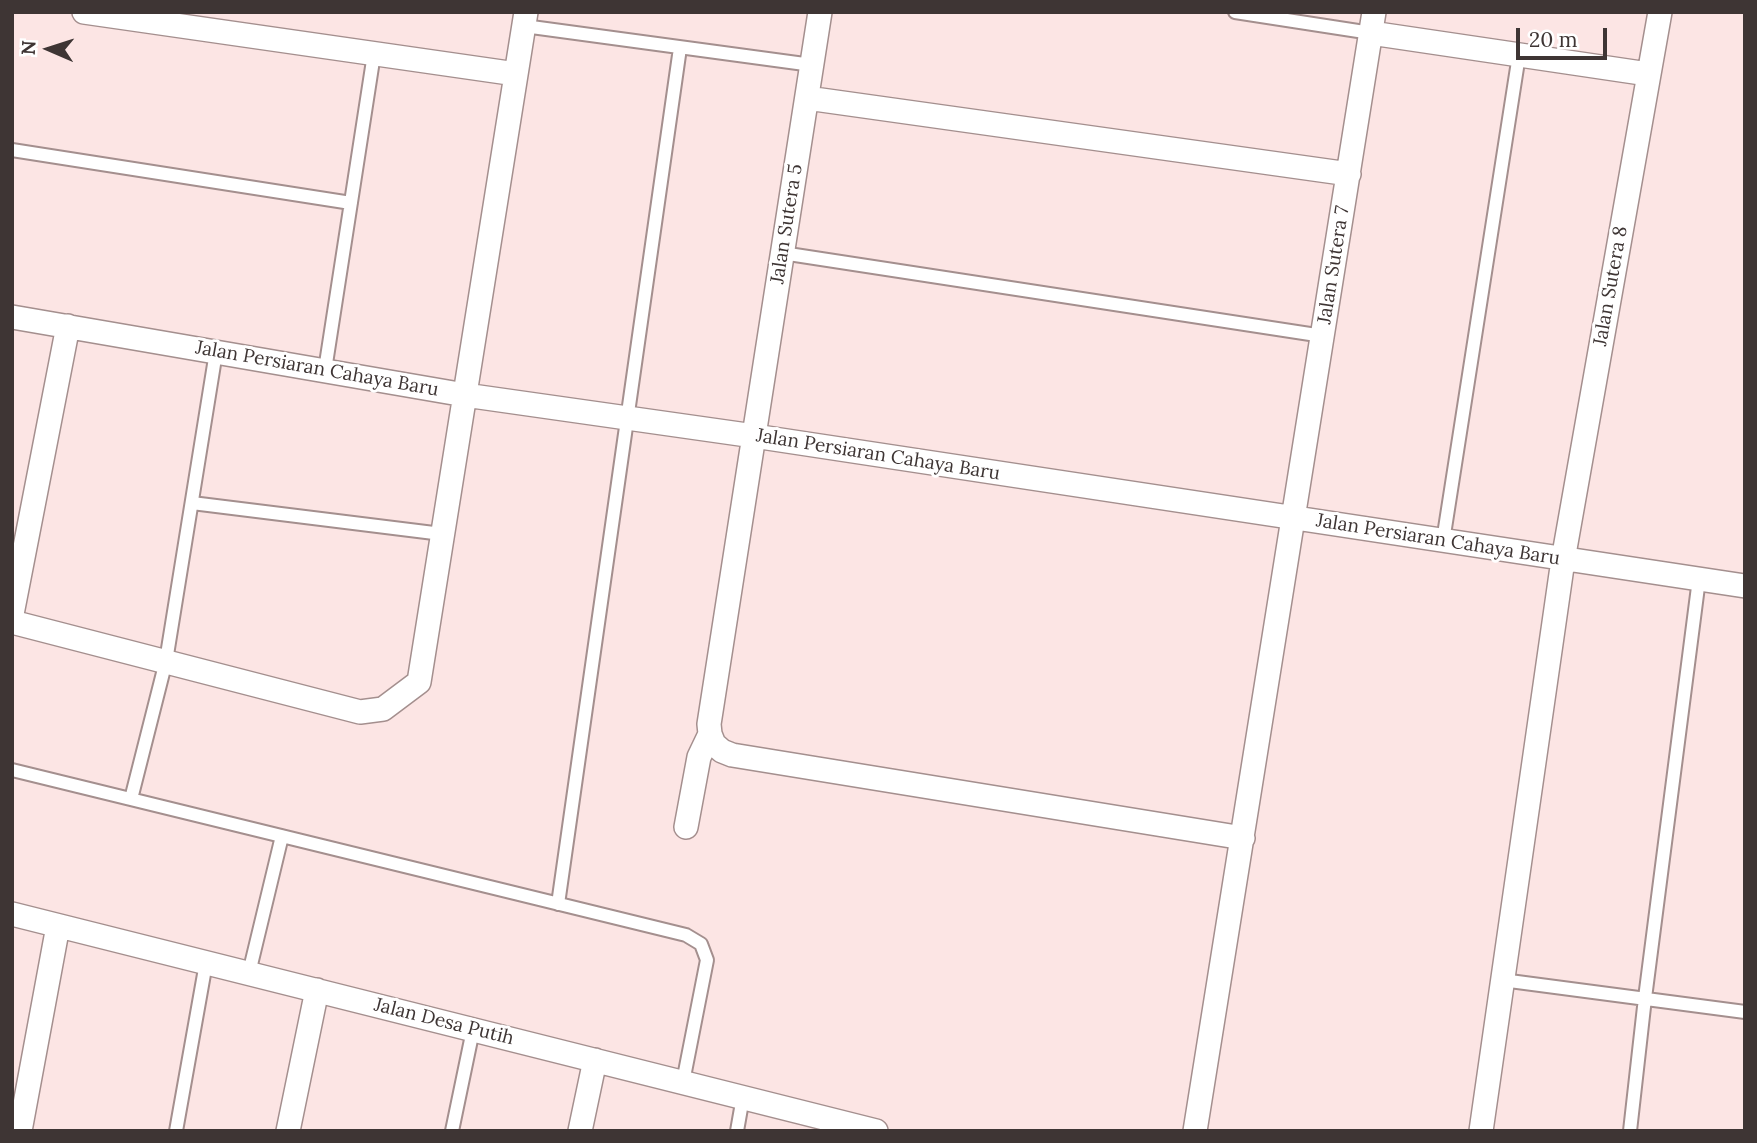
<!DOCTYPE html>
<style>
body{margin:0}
#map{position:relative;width:1757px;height:1143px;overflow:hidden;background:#fce5e4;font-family:Lora,serif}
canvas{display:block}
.frame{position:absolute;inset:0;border:14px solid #3e3534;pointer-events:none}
.north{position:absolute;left:14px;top:14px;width:70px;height:70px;-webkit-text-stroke:5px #fff;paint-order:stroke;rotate:273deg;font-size:19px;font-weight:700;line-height:28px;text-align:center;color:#3e3534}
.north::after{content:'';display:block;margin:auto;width:24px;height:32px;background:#3e3534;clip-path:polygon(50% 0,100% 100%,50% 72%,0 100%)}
.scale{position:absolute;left:1516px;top:28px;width:91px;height:32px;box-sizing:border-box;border:4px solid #3e3534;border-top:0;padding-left:9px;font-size:21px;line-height:24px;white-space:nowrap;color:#3e3534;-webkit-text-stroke:5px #fff;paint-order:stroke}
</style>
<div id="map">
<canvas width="1757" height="1143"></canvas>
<div class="frame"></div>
<div class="north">N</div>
<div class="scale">20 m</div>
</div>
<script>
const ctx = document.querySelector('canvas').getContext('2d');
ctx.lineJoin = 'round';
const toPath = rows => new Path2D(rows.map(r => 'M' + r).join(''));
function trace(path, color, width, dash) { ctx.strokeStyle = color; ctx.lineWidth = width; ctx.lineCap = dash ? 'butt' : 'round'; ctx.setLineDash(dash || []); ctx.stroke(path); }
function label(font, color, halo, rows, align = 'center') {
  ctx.font = font + ' Lora,serif'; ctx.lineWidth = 6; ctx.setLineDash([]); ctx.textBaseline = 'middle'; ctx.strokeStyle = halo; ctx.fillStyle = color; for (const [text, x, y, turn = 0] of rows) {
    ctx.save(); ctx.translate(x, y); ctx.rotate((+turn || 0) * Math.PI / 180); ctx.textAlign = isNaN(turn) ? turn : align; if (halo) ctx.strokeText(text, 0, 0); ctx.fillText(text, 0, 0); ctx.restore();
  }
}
const lane = toPath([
 [1235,12,1371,33],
 [524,26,812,65],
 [12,150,351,203],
 [782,253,1323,336],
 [325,370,374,54],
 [192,503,442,534],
 [1443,541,1519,55],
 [12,770,686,935,701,944,707,960,683,1082],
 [131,799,166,661,216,352],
 [558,904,680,48],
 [249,973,282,836],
 [1502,980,1745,1012],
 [176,1131,206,963],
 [452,1131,473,1030],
 [737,1131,743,1097],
 [1630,1131,1645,998,1699,579]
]);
const street = toPath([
 [84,12,516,74],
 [820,12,709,724,710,734,714,744,722,751,732,755,1243,838],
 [1371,33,1648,74],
 [807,98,1349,174],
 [12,317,465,395,754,436,1745,586],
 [12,614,68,326],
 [12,622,360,712,383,709,419,682,526,12],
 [686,827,699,757,710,734],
 [12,914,876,1131],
 [20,1131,58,926],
 [288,1131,317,990],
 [580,1131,595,1060],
 [1195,1131,1374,12],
 [1481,1131,1563,560,1660,12]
]);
trace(lane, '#a48f8e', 16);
trace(street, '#a48f8e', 26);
trace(lane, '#fff', 12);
trace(street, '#fff', 23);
label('19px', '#3e3534', '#fff', [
 ["Jalan Sutera 5",787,224,-81],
 ["Jalan Sutera 7",1334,265,-81],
 ["Jalan Sutera 8",1611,286,-80],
 ["Jalan Persiaran Cahaya Baru",317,369,10],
 ["Jalan Persiaran Cahaya Baru",878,455,9],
 ["Jalan Persiaran Cahaya Baru",1438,540,9],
 ["Jalan Desa Putih",444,1022,14]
]);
</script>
